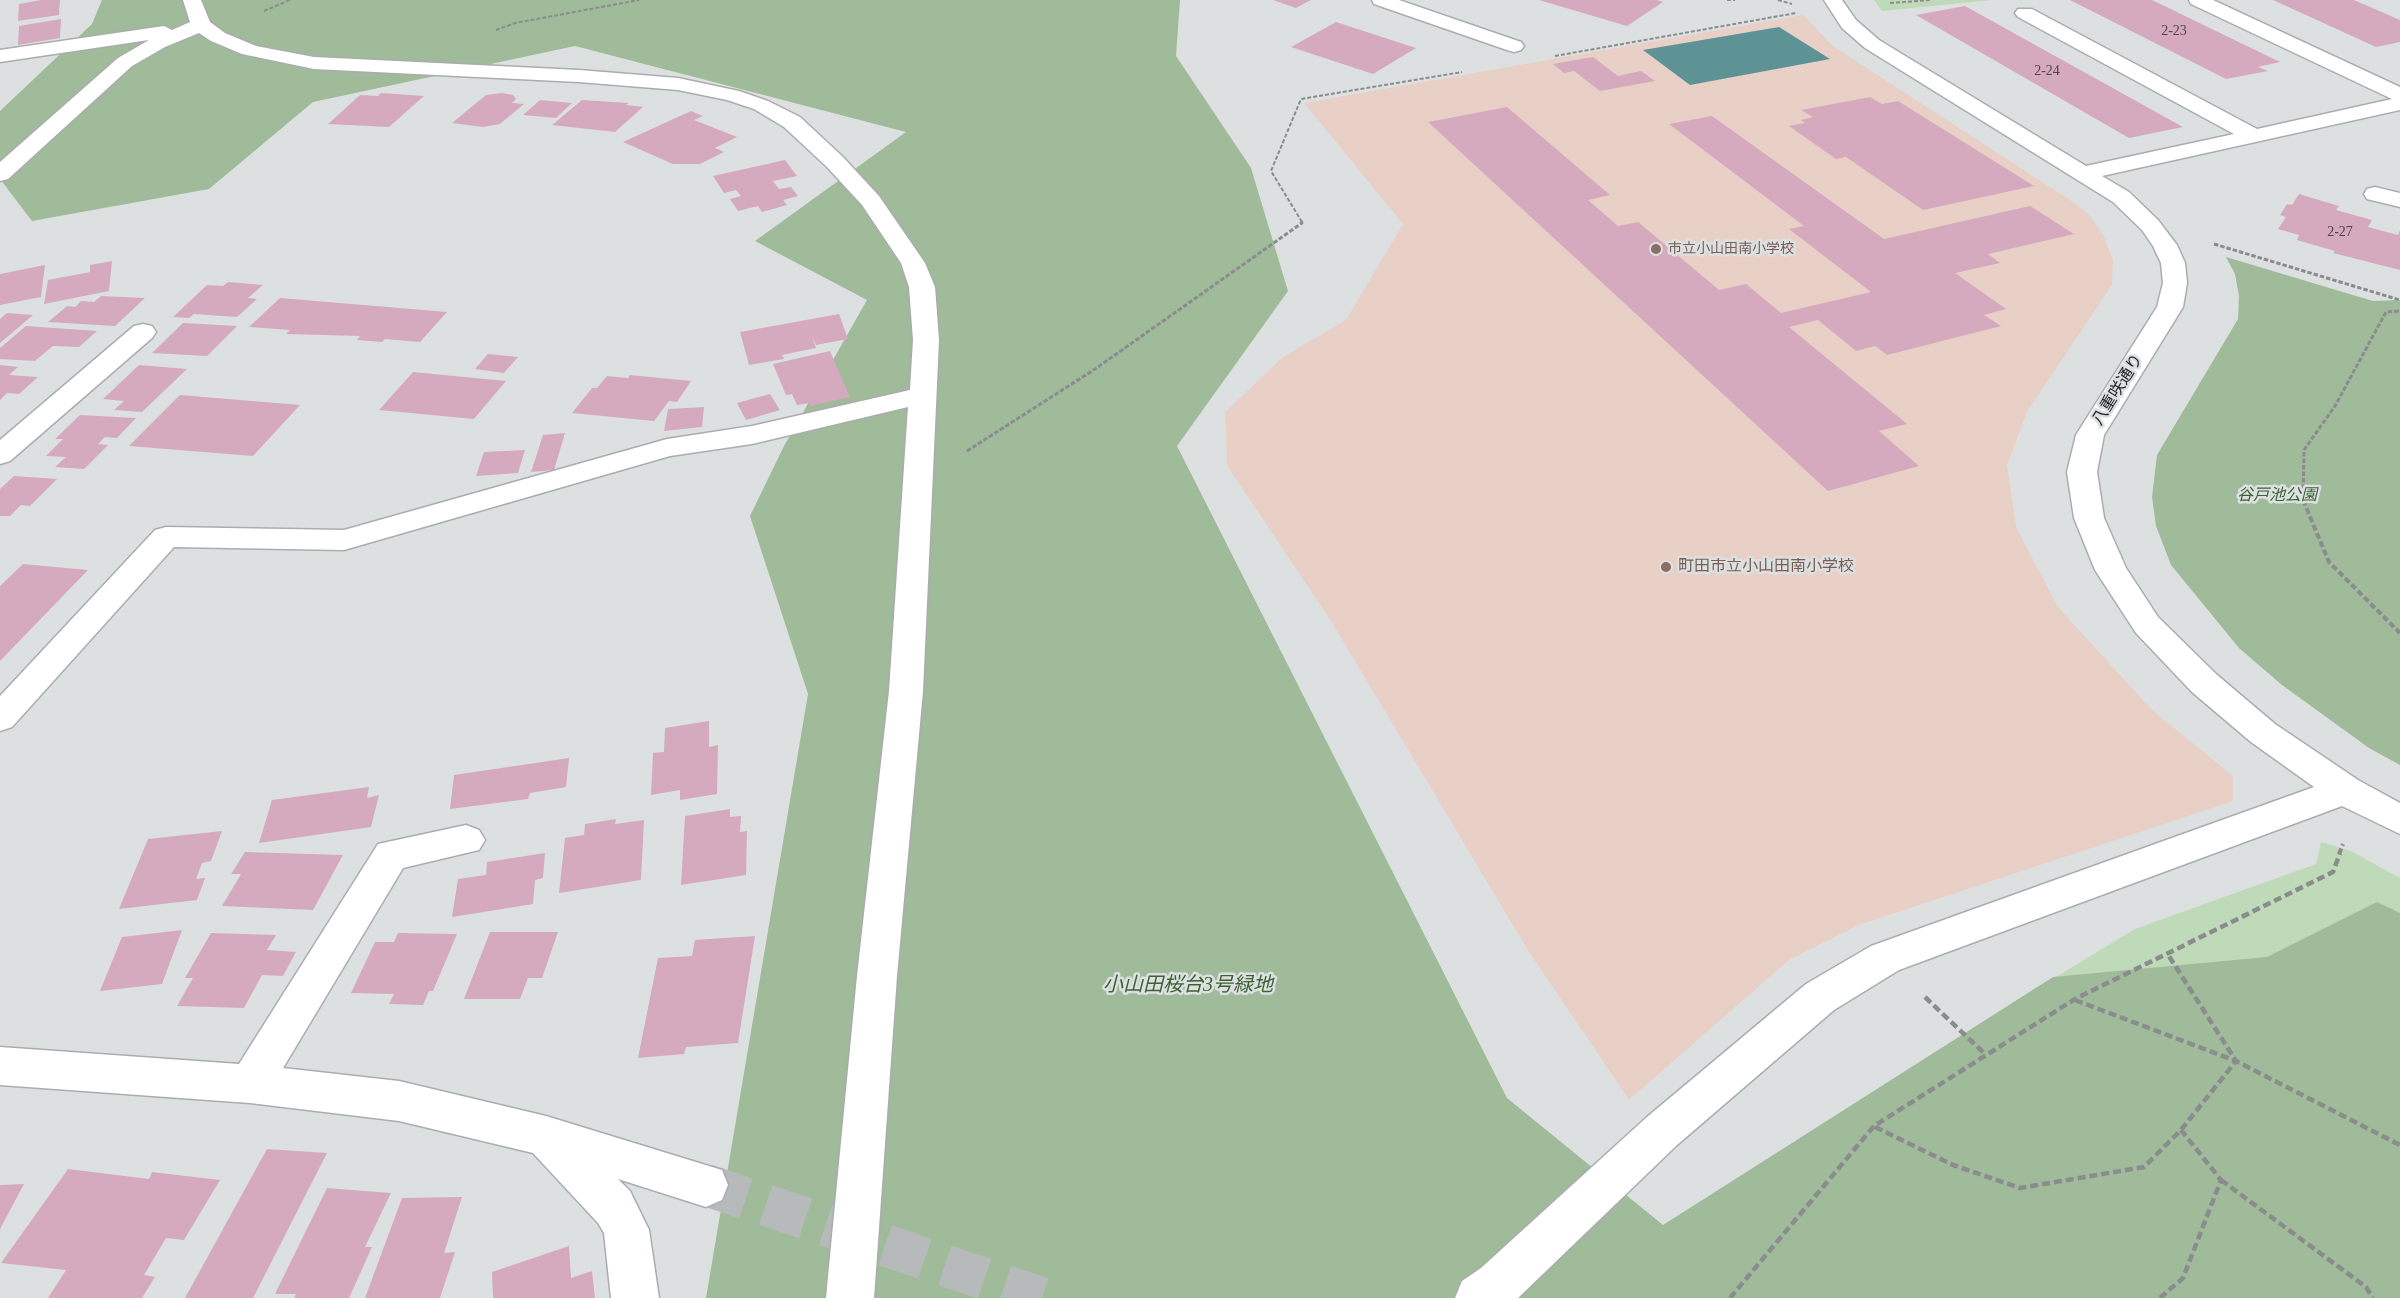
<!DOCTYPE html>
<meta charset="utf-8">
<style>
body{margin:0}
canvas{display:block;background:#dde0e1}
</style>
<canvas width="2400" height="1298"></canvas>
<script>
const ctx = document.querySelector('canvas').getContext('2d');
ctx.lineJoin = 'round';
function paint(path, color) { ctx.fillStyle = color; ctx.fill(path, 'evenodd'); }
const toPath = rows => new Path2D(rows.map(r => 'M' + r).join(''));
function trace(path, color, width, dash) { ctx.strokeStyle = color; ctx.lineWidth = width; ctx.lineCap = dash ? 'butt' : 'round'; ctx.setLineDash(dash || []); ctx.stroke(path); }
function label(font, color, halo, rows, align = 'center') {
  ctx.font = font + ' "Times New Roman","Noto Sans JP",serif'; ctx.lineWidth = 5; ctx.setLineDash([]); ctx.textBaseline = 'middle'; ctx.strokeStyle = halo; ctx.fillStyle = color; for (const [text, x, y, turn = 0] of rows) {
    ctx.save(); ctx.translate(x, y); ctx.rotate((+turn || 0) * Math.PI / 180); ctx.textAlign = isNaN(turn) ? turn : align; if (halo) ctx.strokeText(text, 0, 0); ctx.fillText(text, 0, 0); ctx.restore();
  }
}
paint(toPath([
 [1803,15,1833,46,2076,204,2090,216,2103,234,2113,261,2112,285,2027,412,2007,465,2016,527,2058,607,2151,709,2233,776,2233,801,1859,925,1789,960,1629,1100,1529,952,1331,621,1227,466,1225,412,1283,357,1346,320,1403,224,1304,103]
]), '#e8d0c6');
paint(toPath([
 [1874,0,1992,0,1882,11],
 [2321,842,2351,851,2400,878,2400,1164,2026,995,2135,929,2316,864]
]), '#bedab8');
paint(toPath([
 [102,0,1180,0,1176,56,1251,168,1288,291,1177,446,1507,1098,1663,1225,2053,977,2267,957,2377,902,2400,913,2400,1298,706,1298,808,694,750,516,784,446,867,300,755,241,906,132,575,46,313,102,209,189,32,221,0,179,0,111,92,24],
 [2226,257,2373,301,2400,300,2400,765,2369,748,2282,685,2239,648,2171,565,2156,526,2152,497,2157,455,2238,319,2239,296,2235,274]
]), '#9fbb99');
paint(toPath([
 [1779,27,1830,59,1690,85,1643,50]
]), '#5e9396');
paint(toPath([
 [41,0,60,0,59,15,18,21,19,4],
 [1273,0,1311,0,1296,8],
 [1539,0,1657,0,1663,2,1627,26],
 [2070,0,2152,0,2280,62,2258,67,2268,71,2226,79],
 [2273,0,2354,0,2400,20,2400,42,2376,47],
 [1965,6,2183,127,2129,138,1916,15],
 [61,19,60,38,18,45,19,26],
 [1336,22,1416,48,1373,74,1291,47],
 [1593,57,1618,76,1641,71,1655,81,1600,91,1574,71,1564,73,1553,64],
 [381,93,424,96,389,127,328,124,360,95,378,96],
 [502,93,513,95,516,99,512,103,524,104,500,124,483,127,452,123,486,95],
 [1870,97,1882,104,1898,101,2034,186,1923,210,1846,157,1836,159,1789,126,1805,123,1801,120,1813,117,1801,110],
 [540,100,572,103,556,118,523,115],
 [582,100,629,103,626,105,643,107,615,132,552,125],
 [1507,107,1610,195,1588,200,1618,226,1638,222,1719,290,1746,284,1781,313,1871,292,1789,229,1804,226,1669,124,1712,116,1884,239,2030,206,2074,234,1988,254,2000,263,1955,273,2006,309,1984,315,2001,326,1887,355,1875,346,1856,351,1818,320,1789,327,1907,424,1879,431,1919,466,1828,491,1428,122],
 [691,111,703,116,694,120,737,137,715,148,724,152,700,164,673,164,623,142],
 [785,160,797,176,773,181,779,189,791,187,798,196,783,200,787,205,762,212,758,206,738,211,730,199,741,196,736,190,724,193,713,176],
 [2299,194,2339,206,2336,210,2372,220,2368,227,2398,235,2400,230,2400,270,2333,253,2335,251,2297,240,2299,235,2278,229,2286,217,2280,215,2287,204,2292,205],
 [112,261,109,291,44,304,48,280,90,272,90,265],
 [45,265,41,297,0,305,0,274],
 [228,282,263,285,248,298,257,299,237,317,194,314,189,318,173,317,207,285,223,286],
 [101,296,145,298,115,326,48,322,67,306,75,307,81,301,94,302],
 [280,298,447,312,420,342,385,339,382,342,357,340,360,336,286,334,290,330,249,327],
 [7,313,33,315,0,343,0,319],
 [839,314,848,339,816,345,812,336,816,348,782,355,784,359,749,365,740,332],
 [183,323,237,326,207,356,152,353],
 [26,326,97,331,79,347,53,346,35,361,0,359,0,348],
 [830,351,850,397,810,406,810,403,797,405,792,394,786,395,773,364],
 [488,354,518,357,504,373,475,369],
 [0,365,18,367,9,375,38,377,19,394,7,393,0,400],
 [139,365,187,369,142,412,114,410,124,401,103,399],
 [413,372,506,381,474,419,379,410],
 [630,375,691,381,677,402,669,401,654,421,572,413,592,388,597,388,607,376,628,378],
 [770,394,780,410,746,420,737,403],
 [180,395,300,405,253,456,129,446],
 [704,407,702,427,664,431,668,409],
 [80,415,136,418,117,438,105,437,98,444,108,445,84,469,55,467,66,457,46,456,63,439,55,439],
 [565,433,554,470,531,472,543,435],
 [525,450,518,473,476,476,484,452],
 [14,476,57,479,30,506,21,505,10,516,0,516,0,489],
 [23,564,88,570,0,661,0,586],
 [709,721,709,747,718,745,717,794,680,800,680,790,651,795,653,753,664,752,665,728],
 [569,758,566,787,530,793,528,799,450,809,454,775],
 [369,787,367,798,379,795,371,827,259,843,272,800],
 [730,809,730,817,741,816,740,832,747,831,746,875,681,885,685,816],
 [616,819,615,824,644,820,641,880,559,893,565,838,584,835,585,824],
 [222,831,211,861,202,863,196,879,205,878,197,900,119,909,148,839],
 [245,852,343,855,313,910,222,906,241,874,231,874],
 [545,853,543,878,535,880,533,904,452,917,458,879,486,875,487,862],
 [182,930,162,984,100,991,122,937],
 [490,932,558,932,542,978,528,978,520,999,464,999],
 [211,933,276,935,267,950,296,952,283,976,262,975,244,1008,177,1006,193,978,185,978],
 [398,933,457,934,433,991,429,991,423,1005,389,1004,394,994,351,993,375,942,394,942],
 [755,936,738,1043,686,1047,684,1054,638,1058,658,958,692,956,695,940],
 [267,1149,327,1153,253,1298,185,1298],
 [68,1169,149,1179,152,1172,220,1180,184,1240,166,1238,144,1275,155,1277,142,1298,48,1298,66,1270,1,1263],
 [24,1184,0,1229,0,1185],
 [327,1188,391,1193,365,1247,372,1247,349,1298,294,1298,296,1294,275,1294],
 [462,1197,444,1253,455,1252,440,1298,365,1298,402,1198],
 [569,1246,571,1278,592,1271,595,1298,493,1298,492,1272]
]), '#d5aabf');
trace(toPath([
 [706,1185,1042,1298]
]), '#b7babb', 42, [42, 21]);
const minor = toPath([
 [183,0,201,0,210,22,225,33,256,46,314,57,579,70,678,78,739,91,768,101,800,117,843,157,879,196,925,263,935,287,939,340,923,691,897,976,874,1298,826,1298,857,976,889,691,908,407,752,444,670,456,344,550,174,547,12,727,0,731,0,696,155,530,166,527,344,530,667,439,752,426,910,390,913,340,909,287,901,263,862,205,827,167,784,127,754,109,727,100,678,90,579,82,314,69,242,54,211,41,199,33,165,47,132,66,8,179,0,181,0,162,118,58,149,40,0,62,0,50,164,26,172,30,190,22,183,0],
 [1372,0,1399,0,1521,42,1524,46,1521,50,1514,52,1507,50,1374,4,1372,0],
 [1824,0,1842,0,1856,20,1879,40,2086,166,2234,134,2018,17,2015,13,2018,9,2032,9,2257,129,2392,99,2191,4,2189,0,2213,0,2400,87,2400,110,2102,176,2129,192,2158,220,2177,245,2185,263,2187,283,2183,307,2104,435,2097,472,2104,518,2126,568,2158,617,2216,674,2275,724,2358,780,2400,803,2400,834,2342,806,1899,970,1834,1010,1677,1145,1518,1298,1455,1298,1462,1281,1481,1268,1647,1117,1806,984,1871,946,2314,787,2251,742,2192,692,2136,633,2095,570,2074,518,2067,472,2076,435,2157,307,2163,283,2161,263,2153,246,2142,230,2113,202,1865,48,1842,28,1824,0],
 [2375,187,2400,193,2400,207,2367,199,2364,194,2367,189,2375,187],
 [143,324,152,326,156,332,152,338,10,461,0,464,0,440,134,326,143,324],
 [466,825,479,830,485,840,479,850,403,868,283,1068,399,1081,546,1116,722,1170,728,1185,722,1200,706,1207,618,1179,630,1191,649,1230,659,1298,611,1298,604,1233,598,1223,533,1153,399,1121,250,1103,0,1085,0,1047,239,1064,378,844,466,825]
]);
trace(minor, '#aaacae', 3);
trace(toPath([
 [1727,0,1735,0],
 [1778,0,1792,4],
 [1890,3,1931,0],
 [264,11,290,0],
 [496,30,515,23,639,0],
 [1555,56,1796,13],
 [1302,222,1271,171,1301,99,1462,72]
]), '#8a8c8d', 2, [4, 2]);
trace(toPath([
 [2214,244,2400,300],
 [967,451,1095,369,1302,223,1301,221],
 [2303,502,2304,450,2335,406,2386,312,2400,311]
]), '#8a8c8d', 3, [4.5, 2]);
trace(toPath([
 [2303,500,2329,562,2400,633],
 [2339,854,2343,844]
]), '#8a8c8d', 4, [6, 3]);
trace(toPath([
 [1925,997,1985,1054],
 [2075,1000,2236,1061,2400,1145],
 [1875,1127,1953,1165,2020,1188,2144,1167,2181,1130,2236,1061,2167,953],
 [2221,1180,2366,1287,2373,1298],
 [1730,1298,1874,1126,2075,999,2333,872,2340,853],
 [2160,1298,2183,1278,2221,1180,2181,1130]
]), '#8a8c8d', 4.5, [8, 4]);
paint(minor, '#fff');
for (const [x, y, r, color] of [
 [1656,249,6,"#8d6e63"],
 [1666,567,6,"#8d6e63"]
]) { const dot = new Path2D(); dot.arc(x, y, r, 0, 2 * Math.PI); ctx.fillStyle = color; ctx.fill(dot); trace(dot, '#dde0e1', 2); }
label('14px', '#4d4349', null, [
 ["2-23",2174,31],
 ["2-24",2047,71],
 ["2-27",2340,232]
]);
label('14px', '#785e54', '#dde0e1', [
 ["市立小山田南小学校",1668,249]
], 'left');
label('16px', '#202122', '#dde0e1', [
 ["八重咲通り",2118,390,-58]
]);
label('italic 16px', '#3b6233', '#dde0e1', [
 ["谷戸池公園",2277,496]
]);
label('16px', '#785e54', '#dde0e1', [
 ["町田市立小山田南小学校",1678,567]
], 'left');
label('italic 20px', '#3b6233', '#dde0e1', [
 ["小山田桜台3号緑地",1188,986]
]);
</script>
